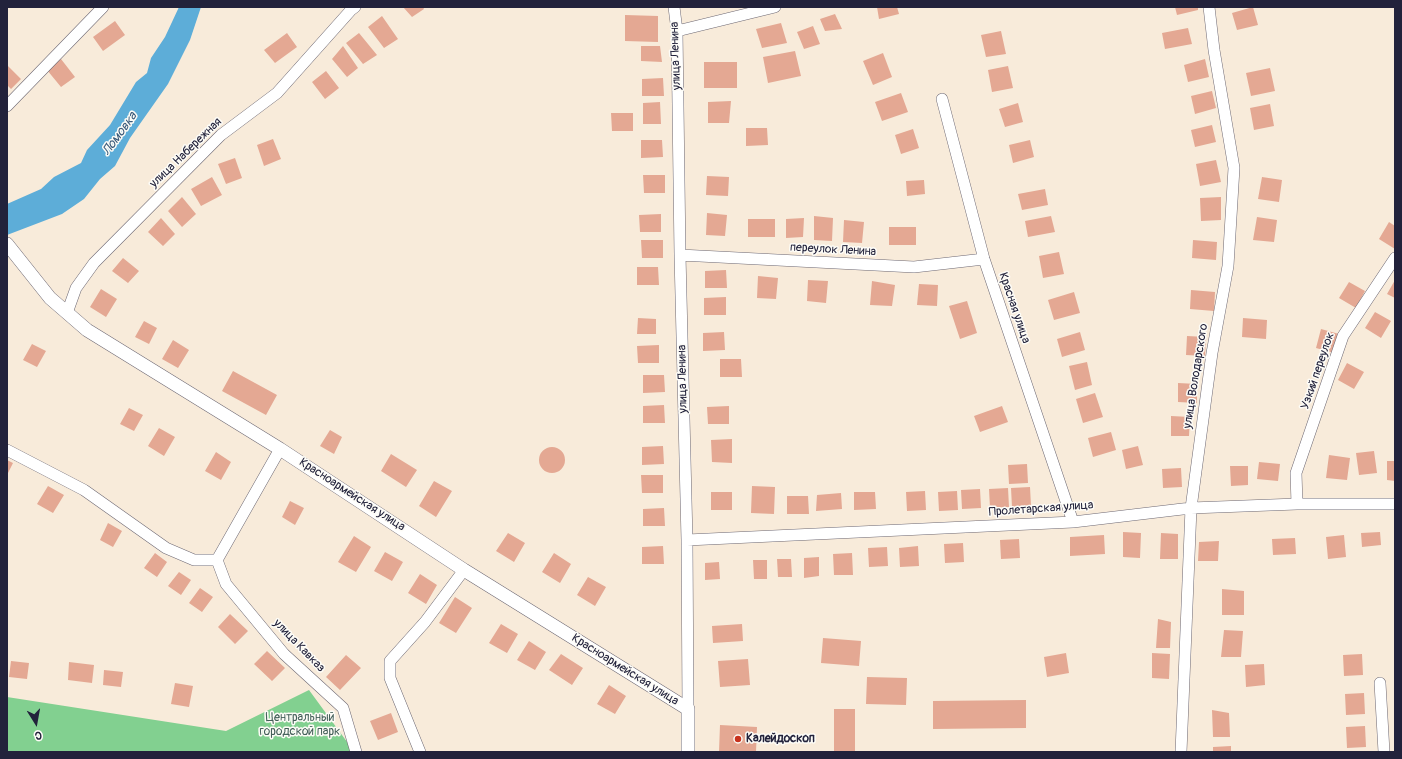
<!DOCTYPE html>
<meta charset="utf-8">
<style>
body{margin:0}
#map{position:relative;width:1402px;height:759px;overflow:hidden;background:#f8ebda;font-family:Pangolin,sans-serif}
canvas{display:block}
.frame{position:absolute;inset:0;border:8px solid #22223b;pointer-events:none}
.north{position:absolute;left:16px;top:703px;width:40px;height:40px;-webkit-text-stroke:3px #fdfcf7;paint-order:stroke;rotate:169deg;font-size:11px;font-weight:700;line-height:16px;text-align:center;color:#22223b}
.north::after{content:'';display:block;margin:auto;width:14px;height:18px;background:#22223b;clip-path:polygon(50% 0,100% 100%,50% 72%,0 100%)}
</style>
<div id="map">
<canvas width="1402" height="759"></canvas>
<div class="frame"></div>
<div class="north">С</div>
</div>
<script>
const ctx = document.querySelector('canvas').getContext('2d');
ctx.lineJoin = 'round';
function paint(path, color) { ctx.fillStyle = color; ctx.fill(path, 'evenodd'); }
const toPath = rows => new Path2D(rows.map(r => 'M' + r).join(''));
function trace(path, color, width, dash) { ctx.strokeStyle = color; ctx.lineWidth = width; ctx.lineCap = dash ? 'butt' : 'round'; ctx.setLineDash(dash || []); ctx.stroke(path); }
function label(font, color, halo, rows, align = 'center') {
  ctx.font = font + ' Pangolin,sans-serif'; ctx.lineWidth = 3; ctx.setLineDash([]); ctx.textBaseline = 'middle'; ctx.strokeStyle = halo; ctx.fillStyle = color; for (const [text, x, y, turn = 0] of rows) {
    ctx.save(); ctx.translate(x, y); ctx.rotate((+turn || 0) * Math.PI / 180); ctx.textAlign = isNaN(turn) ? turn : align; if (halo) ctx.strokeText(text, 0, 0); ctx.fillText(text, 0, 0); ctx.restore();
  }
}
paint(toPath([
 [309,690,353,750,353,752,7,752,7,697,226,731]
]), '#82d090');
paint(toPath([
 [179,7,201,7,190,40,168,84,130,138,115,166,100,179,84,199,62,214,7,235,7,204,41,189,54,177,81,163,87,150,110,125,136,82,147,73,151,58,165,37]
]), '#5dadd8');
paint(toPath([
 [403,7,423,7,424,9,412,17],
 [877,7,897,7,899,14,879,19],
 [1175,7,1198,7,1198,10,1177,15],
 [1253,7,1258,25,1237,30,1232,13],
 [835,14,842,29,825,31,820,19],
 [625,15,658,16,658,42,625,41],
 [382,16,398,39,384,48,368,27],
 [115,21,125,35,103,51,93,37],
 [781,23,787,43,762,48,756,29],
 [813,26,820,44,804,49,797,32],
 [1188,28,1192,44,1165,49,1162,33],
 [1001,31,1006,54,986,57,981,35],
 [287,33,297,47,275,63,264,50],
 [359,33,377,55,363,64,346,43],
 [343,46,358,68,347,77,332,59],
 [641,46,660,46,662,62,641,61],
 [795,51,801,76,768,83,763,57],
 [883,53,892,77,873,85,863,61],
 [61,59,75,77,61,87,47,70],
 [1205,59,1209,77,1188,82,1184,65],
 [704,62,737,62,737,88,704,88],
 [7,65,21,79,11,89,7,85],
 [1008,66,1013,88,992,92,988,70],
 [1270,68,1275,91,1251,96,1246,73],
 [326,71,339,88,325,99,312,82],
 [663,78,664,96,642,96,642,79],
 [1212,91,1216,108,1195,114,1191,96],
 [901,93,908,112,882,121,875,102],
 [731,101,729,123,708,123,708,102],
 [660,102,661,124,643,124,643,103],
 [1018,103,1023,122,1005,127,999,109],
 [1270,104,1274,126,1254,130,1250,108],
 [611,113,633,113,633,131,612,131],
 [1212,125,1216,142,1195,147,1191,130],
 [746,128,767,128,768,145,746,146],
 [913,129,919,148,901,154,895,135],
 [273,139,281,159,264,166,257,145],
 [641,140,662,140,663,157,641,158],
 [1030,140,1034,157,1013,163,1009,145],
 [235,158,242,178,226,184,218,164],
 [1216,160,1221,182,1200,186,1196,164],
 [643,175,665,175,665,193,644,193],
 [707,176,729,177,728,196,706,195],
 [212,177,222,195,201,206,191,189],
 [1262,177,1282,180,1279,202,1258,199],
 [924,180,925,194,907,196,906,181],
 [1045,189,1048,205,1022,210,1018,194],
 [182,197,196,214,182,227,168,211],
 [1221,197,1221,220,1201,221,1200,198],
 [707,213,727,215,725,236,706,235],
 [661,214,661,232,640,232,639,215],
 [814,216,833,218,832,241,814,240],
 [1051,216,1055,232,1028,237,1025,221],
 [1257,217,1277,220,1274,242,1253,240],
 [161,218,175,234,163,246,148,232],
 [804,218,803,237,786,238,786,219],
 [748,219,775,219,775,237,748,237],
 [844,220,864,222,862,243,843,242],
 [1389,222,1395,226,1395,249,1379,239],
 [889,227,916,227,916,245,889,245],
 [641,240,663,240,663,258,642,258],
 [1193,240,1217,242,1216,260,1192,258],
 [1059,252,1064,274,1043,278,1039,256],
 [123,258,139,271,128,283,112,271],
 [637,267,658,267,659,285,637,285],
 [726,270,727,288,705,288,705,271],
 [758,276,778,278,776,299,757,298],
 [808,280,828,281,826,303,807,301],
 [1395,280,1395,298,1387,294],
 [872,281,895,285,892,306,870,305],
 [1349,282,1365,291,1356,308,1339,298],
 [919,284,938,285,937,306,917,305],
 [101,289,117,299,106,317,90,307],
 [1191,290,1215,292,1214,311,1190,309],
 [1074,292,1080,313,1054,320,1048,300],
 [726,297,726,315,704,315,704,298],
 [967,301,977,333,960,339,949,306],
 [1375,312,1391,321,1381,338,1365,328],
 [638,318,656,319,656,334,637,334],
 [1243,318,1267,320,1266,339,1242,337],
 [144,321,157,328,149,344,135,337],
 [1321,329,1339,334,1334,353,1316,348],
 [724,332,725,350,703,351,703,333],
 [1080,332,1085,350,1062,357,1057,339],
 [1187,336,1206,337,1205,356,1186,355],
 [173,340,189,350,178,368,162,359],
 [32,344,46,351,37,367,23,360],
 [659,345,659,363,638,363,637,346],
 [720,359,741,359,742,377,720,377],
 [1087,362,1092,385,1075,390,1069,366],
 [1347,363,1364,372,1354,389,1338,380],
 [233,371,277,395,266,415,222,391],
 [643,375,664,375,665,392,643,393],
 [1178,383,1197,384,1197,403,1178,402],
 [1095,393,1103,417,1083,423,1076,399],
 [664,405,665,423,643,423,643,406],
 [729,406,729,424,708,424,707,407],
 [1002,406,1008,422,980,432,974,416],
 [129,408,143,415,134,431,120,424],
 [1171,416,1190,417,1189,436,1171,436],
 [159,428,175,437,164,456,148,446],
 [330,430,342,437,334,454,320,446],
 [1111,432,1116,450,1093,457,1088,438],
 [732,439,732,463,712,462,711,440],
 [663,446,664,464,642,465,642,447],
 [1138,446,1143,465,1126,469,1122,450],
 '539 460a13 13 0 1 1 26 0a13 13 0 1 1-26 0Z',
 [1374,451,1377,473,1359,475,1356,453],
 [216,452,231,462,221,480,205,471],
 [391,454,417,470,406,487,381,471],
 [1329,455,1350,458,1347,480,1326,478],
 [7,460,13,463,7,475],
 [1387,461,1395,461,1395,481,1387,480],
 [1259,462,1280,464,1278,481,1257,479],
 [1027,464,1028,483,1009,484,1008,465],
 [1230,466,1248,466,1248,485,1231,486],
 [1181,468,1182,487,1163,488,1162,469],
 [641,475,663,475,663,493,642,493],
 [434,481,452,491,436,517,419,506],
 [48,486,64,495,53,513,37,504],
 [752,486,775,487,774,514,751,513],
 [1030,487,1031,506,1012,507,1011,488],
 [1008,488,1009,507,990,508,989,489],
 [980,489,981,508,962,509,961,490],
 [925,491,926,510,907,511,906,492],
 [957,491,958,510,939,511,938,492],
 [711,492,732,492,732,510,711,510],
 [854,492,875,492,876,509,854,510],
 [841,493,842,509,816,511,817,495],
 [787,496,808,496,809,514,787,514],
 [290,501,304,508,295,525,282,517],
 [664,508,665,526,643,526,643,509],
 [108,523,122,531,113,547,100,540],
 [1123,532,1141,533,1140,558,1123,557],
 [1380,532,1381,545,1362,547,1361,533],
 [508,533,525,543,514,562,496,551],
 [1161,533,1178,534,1178,559,1160,559],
 [1104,535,1105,554,1070,556,1070,537],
 [1344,535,1346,557,1328,559,1326,537],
 [354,536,371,547,356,572,338,562],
 [1295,538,1296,554,1273,555,1272,539],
 [1019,539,1020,558,1001,559,1000,540],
 [1219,541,1218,561,1198,561,1199,542],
 [963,543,964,562,945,563,944,544],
 [663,546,664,564,642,564,642,547],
 [918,546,919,566,900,567,899,548],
 [887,547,888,566,869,567,868,548],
 [385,552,403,562,392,581,374,571],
 [155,553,167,562,157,577,144,568],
 [554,553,571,564,560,583,542,572],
 [852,553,853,575,834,575,833,554],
 [819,557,819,576,804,578,804,558],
 [777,559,791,559,792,577,778,577],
 [753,560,767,560,767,579,754,579],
 [719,562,720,579,705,580,705,563],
 [179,572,191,580,181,595,168,586],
 [420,574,437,585,426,604,408,593],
 [588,577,606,587,595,606,577,595],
 [200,588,213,597,202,612,189,603],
 [1222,589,1244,591,1244,615,1222,615],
 [455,597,472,608,456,633,439,623],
 [230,614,248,631,235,644,218,627],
 [1158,619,1171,622,1170,648,1156,648],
 [501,624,518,634,507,653,489,643],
 [742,624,743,641,713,643,712,626],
 [1224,630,1243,631,1241,657,1221,657],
 [823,638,861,641,859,666,821,663],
 [529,641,546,652,535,670,517,660],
 [267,651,285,668,272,681,254,664],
 [1066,653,1069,673,1047,677,1044,657],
 [1152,653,1170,654,1169,679,1152,678],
 [561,654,583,668,572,685,549,670],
 [1362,654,1363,675,1344,676,1343,655],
 [346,655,361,668,340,690,326,677],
 [748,659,750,685,720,687,718,661],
 [11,661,29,663,27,679,9,677],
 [69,662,94,665,92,683,68,680],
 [1264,664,1265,685,1246,687,1245,665],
 [104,670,123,672,121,687,103,685],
 [867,677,907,678,906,705,866,704],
 [175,683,193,686,189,707,171,704],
 [609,685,626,696,615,714,597,704],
 [1364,693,1365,714,1346,715,1345,694],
 [1026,700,1026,728,933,729,933,701],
 [834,709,855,709,855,752,834,752],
 [1212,710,1229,713,1230,737,1213,737],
 [391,713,398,732,378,740,370,721],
 [720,725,757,727,756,752,719,752],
 [1365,726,1366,747,1347,748,1346,727],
 [1231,746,1231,752,1213,752,1213,747]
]), '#e4a893');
const minor = toPath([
 [674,7,677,31,680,255,687,540,688,709],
 [677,31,775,7],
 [942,99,984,259,1073,522],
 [7,106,103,7],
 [680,255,914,267,984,259],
 [67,313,76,288,94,263,221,135,277,93,351,10,355,7],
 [7,450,84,490,166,548,194,560,217,560,280,449],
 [1297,504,1296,473,1343,336,1395,258],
 [687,540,1073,522,1191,508,1297,504,1395,504],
 [217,560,226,584,284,654,343,708,356,752],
 [1380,683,1384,752],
 [420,752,390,678,390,661,425,622,464,570],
 [1181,752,1191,508,1212,353,1228,266,1234,168,1214,50,1209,7]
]);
const tertiary = toPath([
 [7,244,50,298,87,330,280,449,464,570,688,709,688,752]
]);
trace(minor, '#6d6873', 12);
trace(tertiary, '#6d6873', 14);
trace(minor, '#fff', 11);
trace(tertiary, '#fff', 13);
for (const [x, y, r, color] of [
 [738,739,4,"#c8321e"]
]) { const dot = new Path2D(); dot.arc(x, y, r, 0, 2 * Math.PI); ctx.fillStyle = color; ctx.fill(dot); trace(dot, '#fdfcf7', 1.5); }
label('12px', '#22223b', '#fdfcf7', [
 ["улица Ленина",676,56,-92],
 ["улица Набережная",186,153,-44],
 ["переулок Ленина",833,250,3],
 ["Красная улица",1014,308,71],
 ["Узкий переулок",1318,371,-71],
 ["улица Володарского",1196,376,-81],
 ["улица Ленина",683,379,-91],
 ["Красноармейская улица",352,495,33],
 ["Пролетарская улица",1041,509,-4],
 ["улица Кавказ",299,646,46],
 ["Красноармейская улица",625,670,32]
]);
label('12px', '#445f59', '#fdfcf7', [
 ["Центральный",300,718],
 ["городской парк",300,732]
]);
label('bold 12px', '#22223b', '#fdfcf7', [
 ["Калейдоскоп",746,739]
], 'left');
label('italic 13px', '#3a5a7a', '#fdfcf7', [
 ["Ломовка",120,134,-54]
]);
</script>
